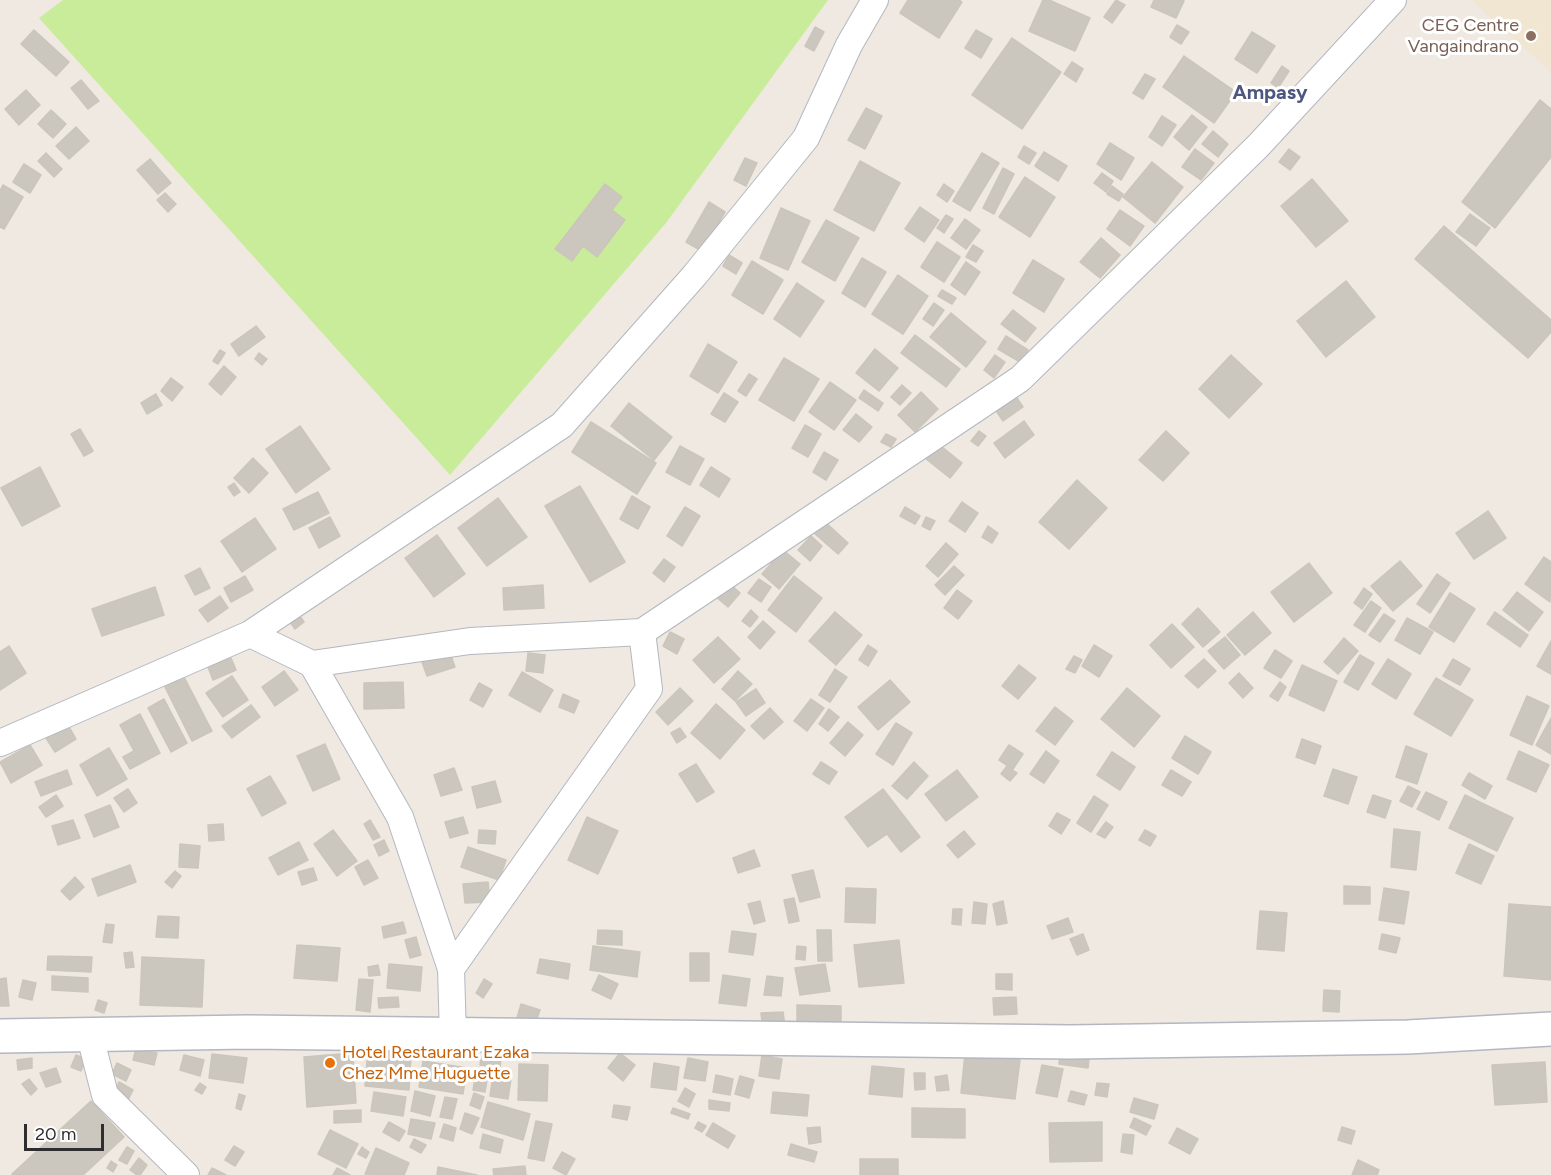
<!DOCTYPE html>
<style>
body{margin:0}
#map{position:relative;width:1551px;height:1175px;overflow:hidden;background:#efe9e1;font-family:Figtree,sans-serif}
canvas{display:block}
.scale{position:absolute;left:24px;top:1124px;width:80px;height:27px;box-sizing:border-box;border:3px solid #2e2e2e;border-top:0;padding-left:8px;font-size:18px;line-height:21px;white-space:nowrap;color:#2e2e2e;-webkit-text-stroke:4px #fff;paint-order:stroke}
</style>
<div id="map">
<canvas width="1551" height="1175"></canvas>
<div class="scale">20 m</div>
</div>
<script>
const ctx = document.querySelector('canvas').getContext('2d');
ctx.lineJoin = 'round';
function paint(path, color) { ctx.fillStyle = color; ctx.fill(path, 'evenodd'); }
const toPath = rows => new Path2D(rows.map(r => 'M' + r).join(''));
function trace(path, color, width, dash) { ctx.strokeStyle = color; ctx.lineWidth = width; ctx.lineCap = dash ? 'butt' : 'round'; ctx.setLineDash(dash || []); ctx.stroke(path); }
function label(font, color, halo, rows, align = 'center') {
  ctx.font = font + ' Figtree,sans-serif'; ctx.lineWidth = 6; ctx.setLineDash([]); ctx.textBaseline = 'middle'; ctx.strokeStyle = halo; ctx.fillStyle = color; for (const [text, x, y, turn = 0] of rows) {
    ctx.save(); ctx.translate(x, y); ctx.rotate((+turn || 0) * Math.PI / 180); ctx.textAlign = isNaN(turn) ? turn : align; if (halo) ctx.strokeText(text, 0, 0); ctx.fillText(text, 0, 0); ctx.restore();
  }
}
paint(toPath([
 [1471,0,1551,0,1551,72]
]), '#f0e6d1');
paint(toPath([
 [63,0,828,0,666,223,450,475,39,18]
]), '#c9ec9a');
const building = toPath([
 [908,0,959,0,962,2,939,38,900,13,908,0],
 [1043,0,1049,0,1090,18,1075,51,1029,31,1043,0],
 [1116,0,1125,5,1112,23,1104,17,1116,0],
 [1154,0,1183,0,1184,1,1176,18,1151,7,1154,0],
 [1177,25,1189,32,1181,44,1170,37,1177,25],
 [815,27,824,32,814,51,805,46,815,27],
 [34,30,69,62,56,76,21,44,34,30],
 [976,30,992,39,981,58,965,48,976,30],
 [1252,32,1275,46,1257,73,1235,59,1252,32],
 [1012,38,1061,72,1022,129,972,95,1012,38],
 [1184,56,1236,92,1214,123,1163,87,1184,56],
 [1072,62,1083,69,1076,82,1064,74,1072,62],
 [1282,66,1289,71,1278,88,1271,83,1282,66],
 [1145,74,1155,79,1143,99,1133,93,1145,74],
 [81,80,99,101,88,109,71,88,81,80],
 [26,90,40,105,19,125,5,109,26,90],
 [1540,100,1551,109,1551,157,1495,228,1462,202,1540,100],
 [866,108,882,116,865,149,848,140,866,108],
 [51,110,66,124,53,138,38,124,51,110],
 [1192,115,1207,127,1189,150,1174,137,1192,115],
 [1162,116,1176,125,1162,146,1149,137,1162,116],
 [76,127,89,141,69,159,56,146,76,127],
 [1213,131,1228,144,1218,157,1202,144,1213,131],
 [1110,143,1134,158,1121,180,1097,164,1110,143],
 [1024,146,1036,153,1029,164,1018,157,1024,146],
 [1195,149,1214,163,1201,180,1182,167,1195,149],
 [1289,149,1300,157,1290,170,1279,162,1289,149],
 [1044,152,1067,166,1058,181,1035,166,1044,152],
 [46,153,62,169,54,177,38,161,46,153],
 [982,153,999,163,970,211,953,201,982,153],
 [745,158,757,163,746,186,734,180,745,158],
 [150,159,171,183,158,194,137,170,150,159],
 [860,161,900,183,874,231,834,210,860,161],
 [1152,162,1183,187,1155,223,1123,197,1152,162],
 [24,164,41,175,30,193,13,182,24,164],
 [1003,168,1014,174,994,214,983,208,1003,168],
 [1102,173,1113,181,1106,192,1094,183,1102,173],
 [1025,177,1055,197,1030,237,999,217,1025,177],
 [1312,179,1348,221,1316,247,1281,206,1312,179],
 [605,184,622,197,612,210,625,220,597,257,583,246,572,261,555,249,605,184],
 [944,184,954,191,947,202,937,195,944,184],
 [3,185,23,197,4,229,0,227,0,191,3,185],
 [1112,186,1123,194,1119,201,1107,194,1112,186],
 [165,193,176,204,168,212,157,200,165,193],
 [709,202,725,212,702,251,686,242,709,202],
 [920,207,939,220,924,242,905,229,920,207],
 [781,208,810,221,788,270,760,258,781,208],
 [1120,210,1144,226,1130,246,1107,229,1120,210],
 [1470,214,1490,228,1476,246,1456,232,1470,214],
 [946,215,953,219,944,233,937,228,946,215],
 [965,219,980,230,966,249,951,238,965,219],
 [826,220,859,238,835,281,802,262,826,220],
 [1444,226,1551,320,1551,332,1528,358,1415,259,1444,226],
 [1101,238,1120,255,1100,278,1080,262,1101,238],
 [937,242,960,257,944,282,921,267,937,242],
 [973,245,983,251,976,262,966,257,973,245],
 [729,255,742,263,736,274,723,266,729,255],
 [862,258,886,272,865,307,842,293,862,258],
 [1033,260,1064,279,1044,312,1013,293,1033,260],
 [752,261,783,280,763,314,732,295,752,261],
 [966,262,980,272,965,295,951,285,966,262],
 [898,275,928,296,903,334,872,314,898,275],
 [1346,281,1375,317,1326,357,1297,321,1346,281],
 [797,283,824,301,800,337,774,319,797,283],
 [942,290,956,298,952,304,938,296,942,290],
 [934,303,944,310,933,326,923,319,934,303],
 [1013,310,1036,328,1025,342,1001,324,1013,310],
 [951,313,986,342,966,367,930,337,951,313],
 [256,326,265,337,239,356,231,344,256,326],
 [915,335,960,369,946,387,901,353,915,335],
 [1006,336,1028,350,1020,362,998,349,1006,336],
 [708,344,737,362,718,393,690,376,708,344],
 [875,349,898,368,879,391,856,373,875,349],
 [220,350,225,353,218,364,213,361,220,350],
 [259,353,267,359,262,365,255,359,259,353],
 [995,355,1005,362,994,378,984,370,995,355],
 [1231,355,1262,384,1229,418,1199,389,1231,355],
 [784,358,819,379,794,421,759,400,784,358],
 [224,366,236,377,221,395,209,384,224,366],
 [749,374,757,379,746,396,738,391,749,374],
 [171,378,183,387,172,401,161,391,171,378],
 [830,382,856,400,834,430,809,412,830,382],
 [902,385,911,393,900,405,891,397,902,385],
 [864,390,883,403,878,411,859,398,864,390],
 [921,392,938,409,915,432,898,415,921,392],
 [724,393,738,402,725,422,711,414,724,393],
 [156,394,162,405,147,414,141,403,156,394],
 [1015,395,1023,407,1003,421,995,409,1015,395],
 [629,403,672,437,654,460,611,426,629,403],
 [856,414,872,427,859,442,843,430,856,414],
 [1024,421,1034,435,1005,458,994,443,1024,421],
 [591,422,656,463,637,494,572,452,591,422],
 [805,425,821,434,808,457,792,448,805,425],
 [300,426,330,469,296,493,266,449,300,426],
 [80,429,93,451,84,456,71,434,80,429],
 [979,431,986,436,978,446,971,441,979,431],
 [1166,431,1189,453,1163,481,1139,460,1166,431],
 [886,434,896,439,891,447,881,442,886,434],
 [937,443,962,463,950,478,925,458,937,443],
 [680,446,704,459,690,485,666,472,680,446],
 [824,452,838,460,826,480,813,472,824,452],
 [253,458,268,473,249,493,234,478,253,458],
 [40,467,60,506,22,526,1,488,40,467],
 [711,467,730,479,719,497,700,485,711,467],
 [1077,480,1107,508,1069,549,1039,522,1077,480],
 [234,483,240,492,234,496,228,487,234,483],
 [580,486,625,562,590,582,545,506,580,486],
 [318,492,329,513,294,530,283,509,318,492],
 [632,496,650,507,638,529,620,519,632,496],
 [498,498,527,537,487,566,458,528,498,498],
 [962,502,978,513,965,532,949,521,962,502],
 [685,507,700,516,682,546,667,536,685,507],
 [905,507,920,516,915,524,900,516,905,507],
 [1488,511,1506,538,1474,559,1456,533,1488,511],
 [330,517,340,536,319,548,309,528,330,517],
 [926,517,935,521,930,530,922,526,926,517],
 [255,518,276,549,242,572,221,541,255,518],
 [824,521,848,543,838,554,813,532,824,521],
 [988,526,998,533,992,543,982,537,988,526],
 [437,535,465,574,434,597,405,558,437,535],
 [811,536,822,546,810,561,798,550,811,536],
 [946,543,958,554,938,577,926,566,946,543],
 [783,550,800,564,779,589,762,574,783,550],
 [1544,557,1551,562,1550,602,1525,584,1544,557],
 [664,559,675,567,664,582,653,573,664,559],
 [1400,561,1422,586,1393,611,1371,586,1400,561],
 [1309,563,1332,593,1294,622,1271,592,1309,563],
 [954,566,964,575,945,595,935,585,954,566],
 [200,568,210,588,195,595,185,576,200,568],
 [1437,574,1450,583,1430,613,1417,604,1437,574],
 [245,576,253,590,231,602,224,588,245,576],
 [794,576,822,598,796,632,768,610,794,576],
 [759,579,771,587,761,602,748,593,759,579],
 [728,582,740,593,728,607,715,596,728,582],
 [543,585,544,608,504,610,503,588,543,585],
 [155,587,164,615,102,636,92,609,155,587],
 [1364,588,1372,594,1362,609,1354,603,1364,588],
 [957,590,972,601,958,619,944,608,957,590],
 [1517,592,1543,612,1529,631,1503,610,1517,592],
 [1450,593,1475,609,1454,642,1429,627,1450,593],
 [220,596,228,608,208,622,199,610,220,596],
 [1371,601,1381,608,1365,632,1354,625,1371,601],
 [1198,608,1220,632,1203,647,1182,624,1198,608],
 [751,610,758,617,750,627,742,621,751,610],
 [297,612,304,622,295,629,288,619,297,612],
 [835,612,862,635,836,665,809,641,835,612],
 [1253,612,1271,633,1245,655,1227,635,1253,612],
 [1495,612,1528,635,1520,647,1487,624,1495,612],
 [1384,614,1395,621,1380,642,1369,635,1384,614],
 [1407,618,1433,632,1420,654,1395,640,1407,618],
 [763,621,775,632,760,649,748,637,763,621],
 [1172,624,1194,647,1171,668,1150,645,1172,624],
 [670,632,684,639,677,654,663,646,670,632],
 [718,637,740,659,714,683,693,660,718,637],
 [1225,637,1240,655,1224,669,1208,651,1225,637],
 [1344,638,1358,651,1338,674,1324,662,1344,638],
 [1551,641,1551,674,1537,666,1551,641],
 [868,645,877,651,868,666,859,660,868,645],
 [1094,645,1112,656,1099,677,1082,666,1094,645],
 [9,646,26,673,0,690,0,652,9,646],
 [1275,650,1292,661,1281,678,1264,668,1275,650],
 [450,653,455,667,427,676,422,662,450,653],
 [528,653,545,655,543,673,526,671,528,653],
 [1360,655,1374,663,1358,690,1344,682,1360,655],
 [1074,656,1082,660,1075,673,1066,669,1074,656],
 [231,658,236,670,213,680,208,667,231,658],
 [1204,659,1216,671,1198,688,1185,676,1204,659],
 [1388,659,1411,674,1396,699,1372,684,1388,659],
 [1453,659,1470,669,1460,685,1443,676,1453,659],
 [1019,665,1036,678,1018,699,1002,686,1019,665],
 [1302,665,1337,681,1324,711,1289,695,1302,665],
 [835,669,847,677,830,702,819,695,835,669],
 [284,671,298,690,275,706,262,687,284,671],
 [738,671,752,684,735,701,722,689,738,671],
 [522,672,553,690,540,712,509,695,522,672],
 [1239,673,1253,688,1243,698,1229,683,1239,673],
 [183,675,212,731,192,741,164,685,183,675],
 [232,676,248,700,223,717,206,693,232,676],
 [1436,678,1473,700,1451,736,1414,714,1436,678],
 [890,680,910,702,878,730,858,707,890,680],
 [403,682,404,708,364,709,364,683,403,682],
 [1280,682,1286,687,1278,701,1270,696,1280,682],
 [479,683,492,690,483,707,470,700,479,683],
 [680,688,693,701,668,725,656,712,680,688],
 [1127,688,1160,716,1134,747,1101,719,1127,688],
 [756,689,765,703,746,716,736,702,756,689],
 [563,694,579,701,574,713,559,707,563,694],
 [1527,696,1549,706,1532,745,1510,735,1527,696],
 [164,699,187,743,171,752,148,708,164,699],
 [811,699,824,708,807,731,794,721,811,699],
 [716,704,745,730,720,759,691,733,716,704],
 [251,705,260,717,232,738,222,726,251,705],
 [1055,707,1073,721,1055,745,1036,731,1055,707],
 [770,708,783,722,764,739,751,726,770,708],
 [829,709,839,717,828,731,819,724,829,709],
 [140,714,160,753,130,769,123,757,134,751,120,725,140,714],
 [1551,718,1551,754,1536,745,1551,718],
 [848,722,863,735,845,756,830,743,848,722],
 [896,723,912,733,893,765,876,754,896,723],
 [68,725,76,739,55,752,46,738,68,725],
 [680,728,686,737,677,743,671,733,680,728],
 [1185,736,1211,752,1198,774,1172,758,1185,736],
 [1302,739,1321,746,1315,764,1296,757,1302,739],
 [325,744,340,779,313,791,297,756,325,744],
 [30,745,42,765,11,783,0,762,30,745],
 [1009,745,1023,754,1013,769,999,760,1009,745],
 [1406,746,1427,754,1417,784,1396,777,1406,746],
 [109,748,127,779,97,796,80,765,109,748],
 [1046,751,1059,761,1044,783,1030,774,1046,751],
 [1519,751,1549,765,1536,792,1507,779,1519,751],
 [1112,752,1135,767,1120,790,1097,775,1112,752],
 [821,762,837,772,829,784,813,774,821,762],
 [914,762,928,776,907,799,892,786,914,762],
 [696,764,714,792,697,802,679,774,696,764],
 [1007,766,1017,773,1010,781,1001,774,1007,766],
 [454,768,462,790,441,796,434,775,454,768],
 [1333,769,1357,777,1348,804,1324,796,1333,769],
 [67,770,72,784,41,796,35,782,67,770],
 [957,770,978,797,946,821,925,794,957,770],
 [1171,770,1191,782,1182,796,1162,785,1171,770],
 [1469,773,1492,786,1485,799,1462,785,1469,773],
 [270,776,286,803,262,816,247,789,270,776],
 [495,781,501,802,477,808,472,787,495,781],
 [1408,786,1420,792,1412,807,1400,801,1408,786],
 [128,789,137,803,124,812,114,798,128,789],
 [883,789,920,837,901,852,887,834,868,847,845,817,883,789],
 [1426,792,1447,802,1439,820,1417,809,1426,792],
 [56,795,63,806,46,817,39,807,56,795],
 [1373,795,1391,801,1385,818,1367,812,1373,795],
 [1465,795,1513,818,1497,851,1449,828,1465,795],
 [1094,796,1108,805,1091,832,1077,823,1094,796],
 [110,805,119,827,94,837,85,815,110,805],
 [1057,813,1070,820,1061,834,1049,826,1057,813],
 [463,817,468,833,450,838,445,822,463,817],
 [587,817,618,831,598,874,568,860,587,817],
 [73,820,80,838,58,845,52,826,73,820],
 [370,820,380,837,373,840,364,824,370,820],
 [1106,822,1113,827,1105,838,1097,834,1106,822],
 [223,824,224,840,209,841,208,825,223,824],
 [1394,829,1420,832,1416,870,1391,867,1394,829],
 [333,830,357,861,337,876,314,844,333,830],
 [479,830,496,831,495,844,478,843,479,830],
 [1145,830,1156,836,1150,846,1139,840,1145,830],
 [964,831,975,844,958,858,947,845,964,831],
 [384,840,389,851,379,856,374,845,384,840],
 [299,842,308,860,278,875,269,858,299,842],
 [180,844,200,846,198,868,179,867,180,844],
 [1469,844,1494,856,1481,884,1456,873,1469,844],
 [468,847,506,860,499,880,461,867,468,847],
 [754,850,760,866,738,873,733,858,754,850],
 [368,860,378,878,364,885,355,867,368,860],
 [130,865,136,882,98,896,92,879,130,865],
 [313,868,317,880,302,885,298,872,313,868],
 [813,870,820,897,800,902,792,875,813,870],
 [175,871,181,876,172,888,165,882,175,871],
 [75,877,84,887,70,900,61,891,75,877],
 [488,882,490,902,465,903,463,884,488,882],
 [1344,886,1370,887,1370,904,1344,904,1344,886],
 [846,888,876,889,875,923,845,922,846,888],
 [1384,888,1409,892,1404,924,1379,920,1384,888],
 [794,898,799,921,789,923,784,900,794,898],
 [760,901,765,921,754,924,748,904,760,901],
 [1003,901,1007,923,997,925,993,904,1003,901],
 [974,902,987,904,985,924,972,923,974,902],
 [1509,904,1551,907,1551,980,1504,976,1509,904],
 [953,909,962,909,961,925,952,924,953,909],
 [1260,911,1287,913,1284,951,1257,949,1260,911],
 [158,916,179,917,178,938,156,937,158,916],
 [1068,918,1073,932,1052,939,1047,926,1068,918],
 [403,922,406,933,384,938,382,927,403,922],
 [106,924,114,925,112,943,103,942,106,924],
 [598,930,622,931,622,945,597,944,598,930],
 [817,930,831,930,832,961,818,961,817,930],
 [732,931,756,934,753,955,729,952,732,931],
 [1083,934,1089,950,1077,955,1070,939,1083,934],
 [1382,934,1400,938,1396,953,1379,949,1382,934],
 [416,937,421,955,410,958,405,940,416,937],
 [899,940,904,983,859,987,854,945,899,940],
 [297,945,340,948,337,981,294,978,297,945],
 [593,946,640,952,637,977,590,970,593,946],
 [797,946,806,947,805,960,796,959,797,946],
 [132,952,134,967,126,968,124,953,132,952],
 [690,953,709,953,709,981,690,981,690,953],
 [48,956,92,957,91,972,47,970,48,956],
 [142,957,204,960,202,1007,140,1005,142,957],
 [540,959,570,964,568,979,537,973,540,959],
 [389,964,422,967,420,991,387,988,389,964],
 [825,964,830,991,800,995,795,968,825,964],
 [378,965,380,975,369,976,368,967,378,965],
 [996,974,1012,974,1012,990,996,989,996,974],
 [599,975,618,984,611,999,592,990,599,975],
 [723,975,750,979,746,1006,719,1003,723,975],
 [52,976,88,978,88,992,52,990,52,976],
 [767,976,783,978,781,996,764,995,767,976],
 [6,978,9,1006,0,1006,0,979,6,978],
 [359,979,373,980,370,1012,356,1010,359,979],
 [484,979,492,984,483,998,476,993,484,979],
 [23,980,36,983,32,1000,19,997,23,980],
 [1324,990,1340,991,1339,1012,1323,1011,1324,990],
 [398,997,399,1007,379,1008,378,998,398,997],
 [1016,997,1017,1014,994,1015,993,998,1016,997],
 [98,1000,107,1003,104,1013,95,1010,98,1000],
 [521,1004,540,1010,535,1024,517,1018,521,1004],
 [797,1005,841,1006,841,1026,797,1025,797,1005],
 [783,1012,785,1026,763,1029,761,1013,783,1012],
 [1061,1046,1090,1051,1088,1068,1059,1064,1061,1046],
 [136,1049,157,1053,154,1065,133,1060,136,1049],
 [368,1050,411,1054,409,1090,365,1086,368,1050],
 [353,1053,356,1103,307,1107,304,1057,353,1053],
 [620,1053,635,1065,623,1081,608,1068,620,1053],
 [212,1054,247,1058,243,1083,209,1078,212,1054],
 [965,1054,1020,1060,1015,1099,961,1093,965,1054],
 [76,1055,86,1059,81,1071,71,1067,76,1055],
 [184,1055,204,1060,200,1076,180,1070,184,1055],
 [762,1055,782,1059,779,1079,759,1076,762,1055],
 [481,1057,501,1058,500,1067,480,1065,481,1057],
 [32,1058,32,1068,18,1070,17,1060,32,1058],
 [688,1058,708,1062,705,1081,684,1078,688,1058],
 [423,1061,467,1068,463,1094,419,1087,423,1061],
 [1545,1062,1547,1102,1495,1105,1492,1065,1545,1062],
 [117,1063,131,1070,126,1081,112,1074,117,1063],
 [654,1063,679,1067,676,1090,651,1087,654,1063],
 [519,1064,548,1065,547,1101,518,1100,519,1064],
 [1042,1065,1063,1069,1057,1097,1036,1093,1042,1065],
 [872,1066,904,1069,902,1097,869,1094,872,1066],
 [56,1068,61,1082,46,1087,40,1073,56,1068],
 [494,1069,512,1072,508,1099,490,1096,494,1069],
 [476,1072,488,1074,485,1092,473,1090,476,1072],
 [914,1073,925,1073,925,1089,915,1090,914,1073],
 [716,1075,733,1079,730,1095,713,1092,716,1075],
 [947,1075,949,1090,937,1091,935,1077,947,1075],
 [740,1076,754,1080,749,1098,735,1094,740,1076],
 [29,1079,37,1089,31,1095,22,1084,29,1079],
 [119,1082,133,1090,126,1104,112,1097,119,1082],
 [200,1083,206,1087,202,1094,195,1090,200,1083],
 [1097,1083,1109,1084,1107,1097,1095,1095,1097,1083],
 [685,1088,695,1094,689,1107,678,1101,685,1088],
 [415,1091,435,1096,430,1116,411,1111,415,1091],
 [1071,1091,1087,1095,1084,1105,1068,1101,1071,1091],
 [374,1092,406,1097,403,1116,371,1111,374,1092],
 [773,1092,809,1095,807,1116,771,1113,773,1092],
 [474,1093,484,1097,480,1109,470,1105,474,1093],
 [239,1094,245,1096,241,1110,236,1108,239,1094],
 [445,1097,457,1099,452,1119,440,1117,445,1097],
 [1134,1098,1158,1105,1154,1119,1130,1112,1134,1098],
 [709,1100,730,1103,729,1111,709,1109,709,1100],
 [91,1101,124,1137,83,1175,13,1175,12,1174,91,1101],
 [488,1102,530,1114,523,1140,481,1127,488,1102],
 [614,1105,630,1107,627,1120,612,1117,614,1105],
 [673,1108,690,1114,688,1119,671,1113,673,1108],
 [912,1108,965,1109,965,1138,912,1137,912,1108],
 [361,1110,361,1122,334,1123,334,1111,361,1110],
 [465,1113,479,1118,472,1134,460,1129,465,1113],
 [1134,1118,1151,1126,1146,1135,1130,1127,1134,1118],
 [411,1119,435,1123,431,1139,408,1134,411,1119],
 [536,1121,552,1124,544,1161,528,1158,536,1121],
 [389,1122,405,1131,399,1141,383,1132,389,1122],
 [698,1122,706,1126,702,1132,695,1128,698,1122],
 [1102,1122,1102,1161,1050,1162,1049,1123,1102,1122],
 [713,1123,735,1136,728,1148,706,1135,713,1123],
 [444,1124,456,1128,453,1141,440,1137,444,1124],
 [820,1127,821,1142,809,1144,807,1128,820,1127],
 [1342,1127,1355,1131,1351,1144,1338,1140,1342,1127],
 [1177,1128,1198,1139,1190,1154,1169,1143,1177,1128],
 [330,1130,358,1144,346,1168,318,1154,330,1130],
 [483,1134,503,1140,500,1153,480,1148,483,1134],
 [1123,1134,1134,1135,1132,1154,1121,1152,1123,1134],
 [414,1139,426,1145,421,1153,410,1147,414,1139],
 [791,1144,817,1152,814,1162,788,1155,791,1144],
 [234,1146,244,1152,235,1166,225,1160,234,1146],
 [127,1147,134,1151,127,1164,119,1160,127,1147],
 [362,1147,369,1152,366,1158,358,1154,362,1147],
 [376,1148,409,1163,404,1175,365,1174,376,1148],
 [562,1152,575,1159,566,1175,553,1168,562,1152],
 [139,1158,147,1165,140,1175,137,1175,130,1170,139,1158],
 [860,1159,898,1159,898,1175,860,1175,860,1159],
 [1358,1160,1379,1170,1377,1175,1352,1175,1358,1160],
 [111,1161,117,1165,113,1172,107,1168,111,1161],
 [525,1166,526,1175,494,1175,493,1169,525,1166],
 [438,1167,477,1175,437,1175,438,1167],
 [212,1168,226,1175,208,1175,212,1168],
 [337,1168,350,1175,333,1175,337,1168]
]);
paint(building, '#cbc7bf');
trace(building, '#cbc5ba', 1.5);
const street = toPath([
 [250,634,312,664,470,641,642,632,1020,379,1258,146,1393,0],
 [312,664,400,817,451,969,453,1036],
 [0,743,250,634,562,425,694,276,806,138,849,45,875,0],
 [451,969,649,689,642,632],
 [90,1036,105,1095,186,1175]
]);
const secondary = toPath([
 [0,1036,248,1032,1070,1042,1408,1037,1551,1029]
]);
trace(street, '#b4b7c1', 28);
trace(secondary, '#b4b7c1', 36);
trace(street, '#fff', 26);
trace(secondary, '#fff', 33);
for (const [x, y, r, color] of [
 [1531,36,6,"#8d6e63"],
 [330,1063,6,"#e8710a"]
]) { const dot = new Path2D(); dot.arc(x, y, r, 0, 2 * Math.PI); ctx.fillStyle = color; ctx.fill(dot); trace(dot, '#fff', 2); }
label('18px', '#785e54', '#fff', [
 ["CEG Centre",1519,26],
 ["Vangaindrano",1519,47]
], 'right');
label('18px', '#c56008', '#fff', [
 ["Hotel Restaurant Ezaka",342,1053],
 ["Chez Mme Huguette",342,1074]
], 'left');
label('bold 20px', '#4d5680', '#fff', [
 ["Ampasy",1270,93]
]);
</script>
